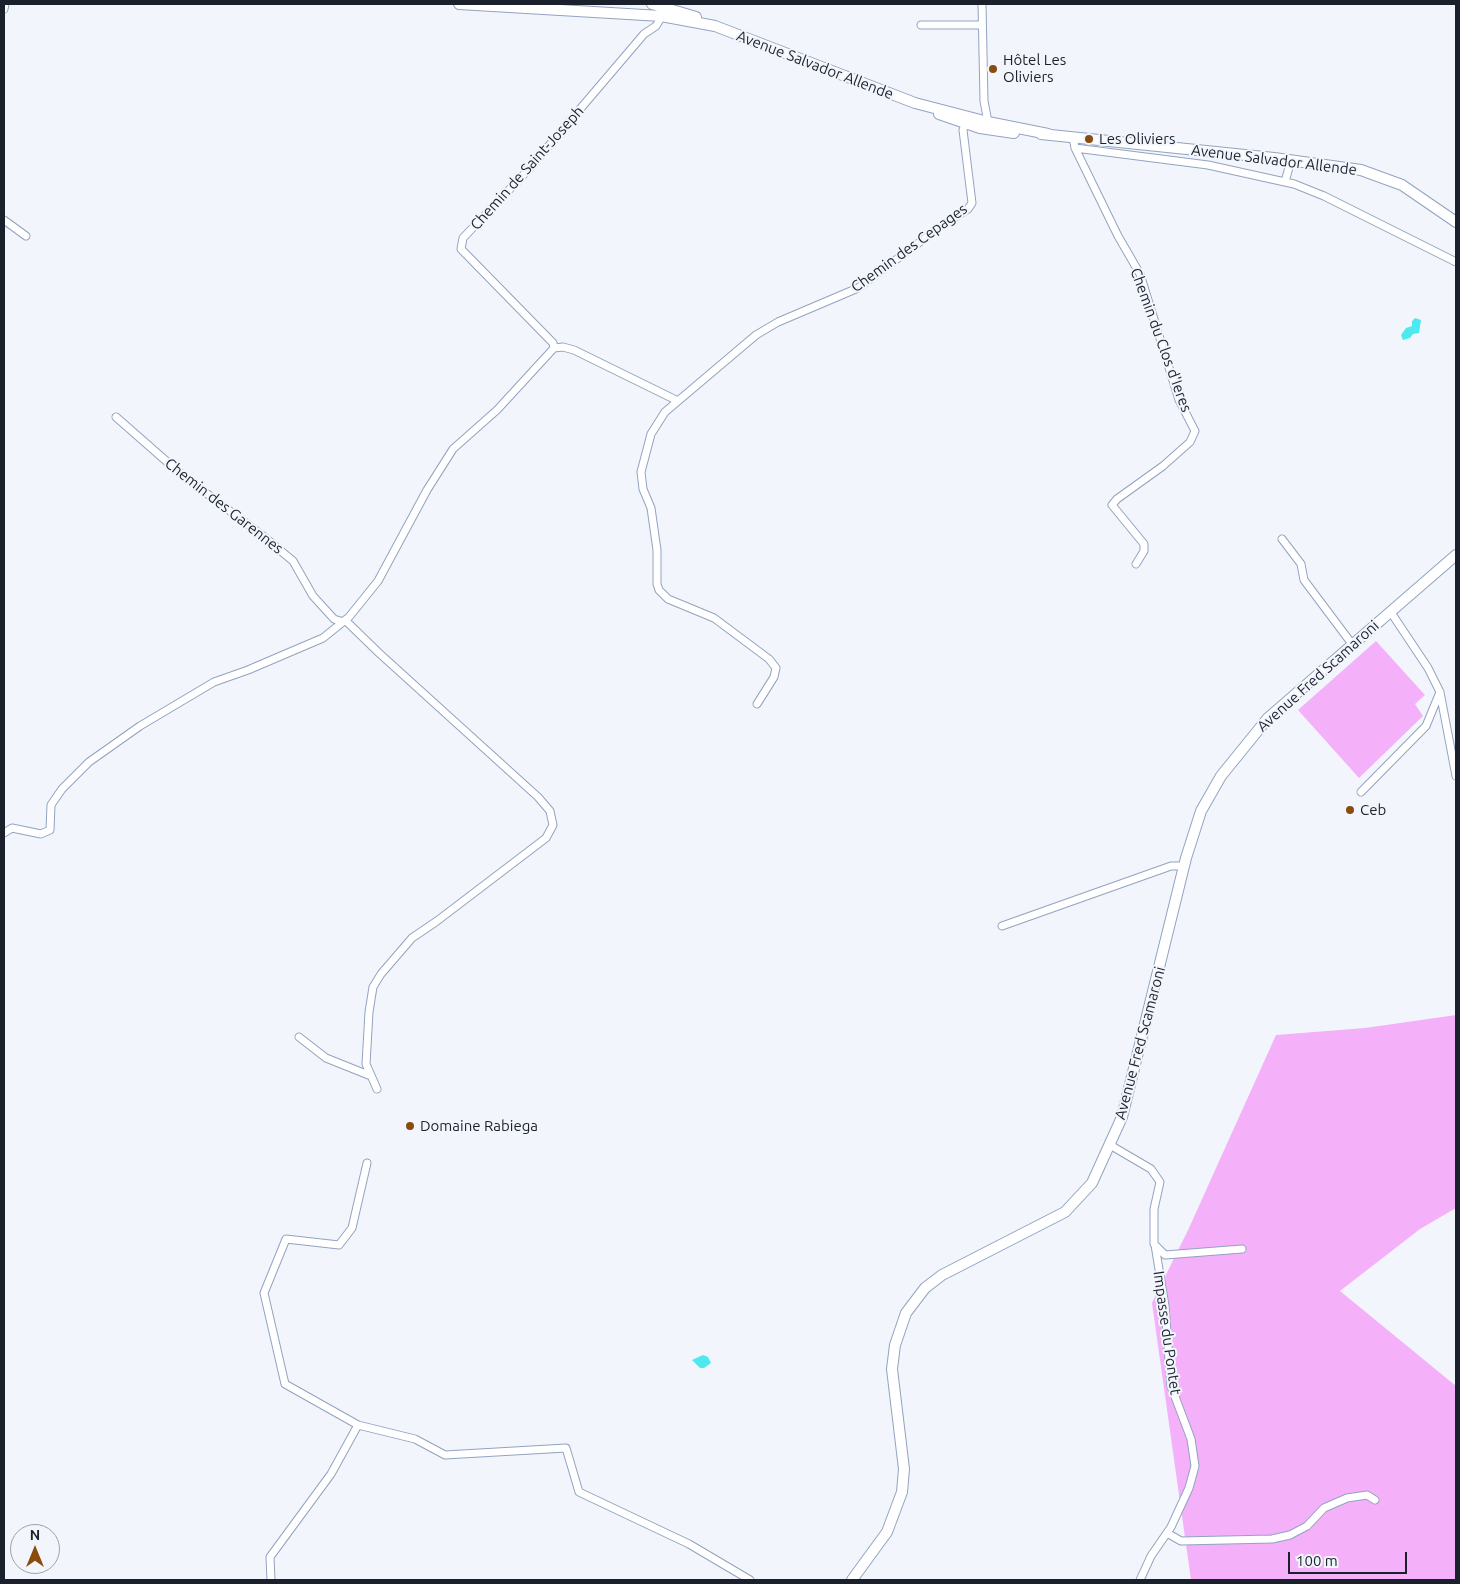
<!DOCTYPE html>
<meta charset="utf-8">
<style>
body{margin:0}
#map{position:relative;width:1460px;height:1584px;overflow:hidden;background:#f2f6fc;font-family:Ubuntu,sans-serif}
canvas{display:block}
.frame{position:absolute;inset:0;border:5px solid #1b212c;pointer-events:none}
.north{position:absolute;left:10px;top:1524px;width:50px;height:50px;box-sizing:border-box;background:#f2f6fc;border:1px solid #9ca1a9;border-radius:50%;rotate:0deg;font-size:14px;font-weight:700;line-height:20px;text-align:center;color:#1b212c}
.north::after{content:'';display:block;margin:auto;width:18px;height:22px;background:#894c0d;clip-path:polygon(50% 0,100% 100%,50% 72%,0 100%)}
.scale{position:absolute;left:1288px;top:1552px;width:119px;height:22px;box-sizing:border-box;border:2px solid #1b212c;border-top:0;padding-left:6px;font-size:15px;line-height:18px;white-space:nowrap;color:#1b212c;-webkit-text-stroke:4px #f2f6fc;paint-order:stroke}
</style>
<div id="map">
<canvas width="1460" height="1584"></canvas>
<div class="frame"></div>
<div class="north">N</div>
<div class="scale">100 m</div>
</div>
<script>
const ctx = document.querySelector('canvas').getContext('2d');
ctx.lineJoin = 'round';
function paint(path, color) { ctx.fillStyle = color; ctx.fill(path, 'evenodd'); }
const toPath = rows => new Path2D(rows.map(r => 'M' + r).join(''));
function trace(path, color, width, dash) { ctx.strokeStyle = color; ctx.lineWidth = width; ctx.lineCap = dash ? 'butt' : 'round'; ctx.setLineDash(dash || []); ctx.stroke(path); }
function label(font, color, halo, rows, align = 'center') {
  ctx.font = font + ' Ubuntu,sans-serif'; ctx.lineWidth = 4; ctx.setLineDash([]); ctx.textBaseline = 'middle'; ctx.strokeStyle = halo; ctx.fillStyle = color; for (const [text, x, y, turn = 0] of rows) {
    ctx.save(); ctx.translate(x, y); ctx.rotate((+turn || 0) * Math.PI / 180); ctx.textAlign = isNaN(turn) ? turn : align; if (halo) ctx.strokeText(text, 0, 0); ctx.fillText(text, 0, 0); ctx.restore();
  }
}
paint(toPath([
 [1376,641,1425,695,1415,704,1423,716,1359,778,1298,710],
 [1456,1015,1456,1208,1420,1229,1340,1291,1456,1386,1456,1580,1191,1580,1152,1303,1189,1228,1276,1035,1365,1028]
]), '#f4b0f9');
paint(toPath([
 [1415,318,1421,320,1419,333,1413,334,1410,338,1403,340,1401,335,1406,328,1412,326,1412,321],
 [703,1355,708,1357,711,1363,704,1368,700,1368,692,1360]
]), '#4ee9ef');
const street = toPath([
 [982,4,984,101,988,122,986,125],
 [4,9,5,4],
 [921,25,982,25],
 [1073,137,1075,148,1118,236,1140,274,1179,400,1195,431,1190,442,1163,466,1117,499,1112,505,1144,544,1144,551,1136,564],
 [1075,148,1208,165,1294,184,1324,196,1456,262],
 [1285,182,1291,160],
 [4,220,26,236],
 [554,348,563,347,574,350,678,401],
 [116,417,181,474,263,536,293,561,313,596,334,619,343,622],
 [1282,539,1301,564,1304,580,1352,644],
 [1390,611,1428,668,1440,692,1456,776],
 [345,620,379,653,538,797,550,811,553,825,546,838,437,921,412,938,381,974,373,987,369,1012,366,1064,377,1089],
 [757,704,774,677,776,668,769,659,714,618,668,599,659,590,657,584,657,550,651,508,643,489,641,472,651,434,665,412,756,335,778,322,858,288,944,224,968,209,972,203,963,130,965,124,969,122],
 [1361,792,1426,726,1440,692],
 [4,833,12,828,41,834,50,830,51,805,62,789,89,762,140,726,214,682,248,670,323,638,349,617,378,581,427,490,453,449,497,410,554,348,553,343,461,249,463,238,529,169,644,34,656,26,664,13],
 [1002,926,1171,866,1185,866],
 [299,1037,326,1058,371,1076],
 [1110,1145,1151,1169,1160,1182,1154,1209,1154,1244,1165,1255,1242,1249],
 [367,1163,352,1228,339,1245,286,1239,264,1293,285,1384,358,1425,415,1439,445,1455,566,1448,579,1492,689,1544,750,1580],
 [1167,1533,1181,1541,1272,1539,1290,1535,1307,1526,1324,1508,1347,1498,1367,1495,1375,1500],
 [271,1580,270,1557,331,1474,358,1425],
 [1140,1580,1151,1556,1171,1527,1189,1488,1195,1466,1191,1439,1171,1386,1165,1306,1155,1245]
]);
const secondary = toPath([
 [459,4,661,16,715,26,915,103,988,122,1048,134],
 [652,4,696,17],
 [939,114,980,128,1014,133],
 [1041,134,1274,158,1361,170,1402,185,1456,222],
 [852,1580,887,1532,902,1492,904,1469,892,1369,895,1345,906,1313,925,1288,942,1275,1065,1212,1092,1183,1122,1117,1186,858,1201,811,1221,776,1268,718,1456,555]
]);
trace(street, '#92a3c0', 9);
trace(secondary, '#92a3c0', 12);
trace(street, '#fff', 7);
trace(secondary, '#fff', 10);
for (const [x, y, r, color] of [
 [993,69,5,"#894c0d"],
 [1089,139,5,"#894c0d"],
 [1350,810,5,"#894c0d"],
 [410,1126,5,"#894c0d"]
]) { const dot = new Path2D(); dot.arc(x, y, r, 0, 2 * Math.PI); ctx.fillStyle = color; ctx.fill(dot); trace(dot, '#f2f6fc', 2); }
label('15px', '#1b212c', '#f2f6fc', [
 ["Hôtel Les",1003,60],
 ["Oliviers",1003,77],
 ["Les Oliviers",1099,139],
 ["Ceb",1360,810],
 ["Domaine Rabiega",420,1126]
], 'left');
label('15px', '#1b212c', '#f2f6fc', [
 ["Avenue Salvador Allende",815,65,21],
 ["Avenue Salvador Allende",1274,160,7],
 ["Chemin de Saint-Joseph",527,168,-48],
 ["Chemin des Cepages",909,248,-36],
 ["Chemin du Clos d'Ieres",1161,340,70],
 ["Chemin des Garennes",224,506,38],
 ["Avenue Fred Scamaroni",1318,676,-42],
 ["Avenue Fred Scamaroni",1140,1043,-75],
 ["Impasse du Pontet",1167,1333,82]
]);
</script>
